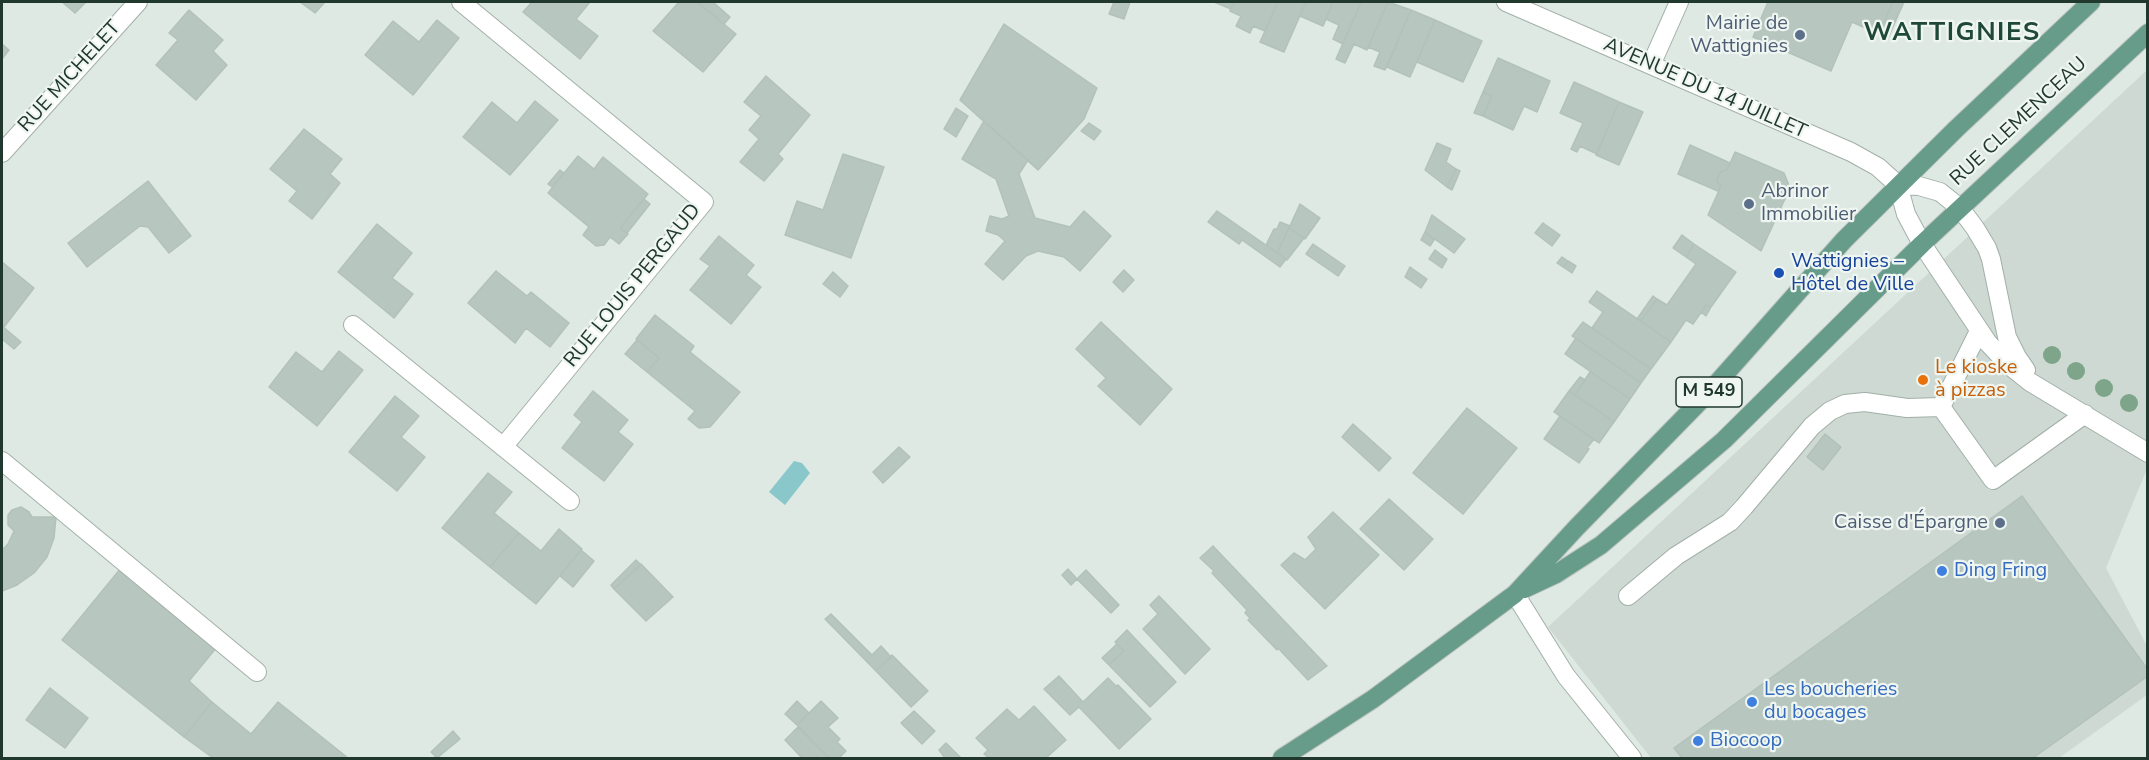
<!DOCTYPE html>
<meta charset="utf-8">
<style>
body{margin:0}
#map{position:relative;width:2149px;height:760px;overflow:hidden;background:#dfe9e3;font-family:"Nunito Sans",sans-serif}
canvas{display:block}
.frame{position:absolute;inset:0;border:3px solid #21382f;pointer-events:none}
</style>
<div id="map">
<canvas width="2149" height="760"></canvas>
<div class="frame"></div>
</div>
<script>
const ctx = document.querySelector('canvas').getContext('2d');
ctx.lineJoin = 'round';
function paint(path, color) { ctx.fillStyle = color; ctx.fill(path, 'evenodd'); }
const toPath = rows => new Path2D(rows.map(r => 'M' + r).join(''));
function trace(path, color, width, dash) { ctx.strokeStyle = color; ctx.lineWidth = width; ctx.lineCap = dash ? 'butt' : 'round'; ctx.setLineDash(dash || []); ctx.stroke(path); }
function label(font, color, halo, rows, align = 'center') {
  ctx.font = font + ' "Nunito Sans",sans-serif'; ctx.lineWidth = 4.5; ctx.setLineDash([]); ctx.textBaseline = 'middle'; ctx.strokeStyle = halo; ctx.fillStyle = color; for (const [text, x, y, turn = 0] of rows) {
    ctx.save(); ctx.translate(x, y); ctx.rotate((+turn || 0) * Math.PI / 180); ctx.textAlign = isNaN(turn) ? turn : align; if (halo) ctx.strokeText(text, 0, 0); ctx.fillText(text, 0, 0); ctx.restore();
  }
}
paint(toPath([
 [2147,70,2147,469,2106,568,2147,646,2147,695,2059,758,1651,758,1548,627]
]), '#cdd9d2');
paint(toPath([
 [794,461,802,463,810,473,785,505,769,492]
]), '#89c7cb');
const building = toPath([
 [62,2,86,2,75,13,62,2],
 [300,2,325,2,315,13,300,2],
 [532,2,590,2,576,19,598,36,580,59,523,12,532,2],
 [679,2,697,2,736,34,703,72,653,31,679,2],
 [697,2,713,2,730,17,724,24,697,2],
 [1114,2,1130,2,1124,19,1109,14,1114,2],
 [1214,2,1234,2,1231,9,1214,2],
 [1234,2,1278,2,1265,31,1253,26,1250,33,1236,26,1241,16,1230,11,1234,2],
 [1278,2,1306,2,1284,52,1260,42,1278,2],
 [1306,2,1333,2,1323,26,1300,16,1306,2],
 [1333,2,1361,2,1343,44,1333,39,1339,25,1326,19,1333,2],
 [1361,2,1388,2,1367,50,1354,44,1345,63,1336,59,1361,2],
 [1388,2,1411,10,1385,70,1374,66,1380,52,1368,47,1388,2],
 [1768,2,1893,2,1879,34,1852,22,1831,71,1753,37,1768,2],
 [1893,2,1904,2,1888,38,1879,34,1893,2],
 [189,10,223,40,213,51,227,65,196,100,156,65,178,40,169,33,189,10],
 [1411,10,1435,20,1410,77,1387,67,1411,10],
 [437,20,459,38,413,95,365,55,393,21,419,42,437,20],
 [1435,20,1482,41,1463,82,1417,62,1435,20],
 [1004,24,1097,88,1084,119,1038,170,960,100,1004,24],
 [2,44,9,50,2,59,2,44],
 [1498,58,1550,81,1537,112,1524,106,1513,130,1483,116,1492,96,1483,92,1498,58],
 [766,76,810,115,778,154,783,159,764,181,740,162,759,139,749,130,761,116,744,102,766,76],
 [1574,82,1619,102,1597,154,1580,146,1577,152,1571,149,1583,123,1560,113,1574,82],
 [1483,92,1492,96,1483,116,1474,113,1483,92],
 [535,101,558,120,510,175,463,137,492,102,517,123,535,101],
 [1619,102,1643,112,1619,165,1596,155,1619,102],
 [956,108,968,116,956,137,944,129,956,108],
 [984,121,1028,160,1019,174,1035,218,1070,227,1084,211,1111,236,1080,271,1064,257,1038,251,1026,256,1003,280,985,264,1005,241,998,235,986,231,990,216,1002,219,1009,216,996,179,962,159,984,121],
 [1089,123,1101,131,1094,140,1081,131,1089,123],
 [304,129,342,159,330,174,340,183,312,219,289,201,297,191,270,169,304,129],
 [1437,143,1451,149,1446,162,1456,169,1447,187,1425,170,1437,143],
 [1690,145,1730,163,1727,170,1721,172,1718,176,1717,182,1721,186,1718,191,1678,174,1690,145],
 [1735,152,1784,173,1790,188,1761,251,1708,215,1721,186,1717,182,1718,176,1721,172,1727,170,1735,152],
 [843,154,884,167,851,258,785,235,797,201,823,210,843,154],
 [578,156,594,169,603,157,648,194,620,228,628,234,619,244,610,237,604,245,596,246,583,235,589,227,548,193,578,156],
 [1456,169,1460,171,1452,190,1447,187,1456,169],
 [560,170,564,173,552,187,548,184,560,170],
 [148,181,191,236,169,253,148,227,140,226,87,267,68,243,148,181],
 [644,199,650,204,627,233,620,228,644,199],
 [1300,204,1320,218,1305,239,1289,228,1300,204],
 [1217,211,1286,259,1280,267,1242,240,1239,244,1208,222,1217,211],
 [1432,215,1465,239,1454,253,1425,232,1432,215],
 [1280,222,1290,226,1277,253,1266,245,1274,229,1277,229,1280,222],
 [1543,223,1560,235,1552,246,1535,233,1543,223],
 [377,224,412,253,392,278,413,294,394,318,338,272,377,224],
 [1289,228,1304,238,1287,260,1277,253,1289,228],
 [1425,232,1434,240,1430,246,1421,240,1425,232],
 [1682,235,1694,244,1686,257,1673,248,1682,235],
 [719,236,754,265,746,275,761,287,731,324,690,290,710,266,700,259,719,236],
 [1313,244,1345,266,1338,276,1306,254,1313,244],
 [1694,244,1736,272,1711,307,1706,305,1693,324,1686,320,1671,342,1641,321,1657,299,1667,305,1696,264,1686,257,1694,244],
 [1435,250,1447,259,1442,268,1429,259,1435,250],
 [1562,257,1568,261,1563,267,1557,263,1562,257],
 [1568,261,1576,266,1572,273,1563,267,1568,261],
 [2,262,34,288,4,327,2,325,2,262],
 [1410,267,1427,279,1421,288,1405,277,1410,267],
 [1124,270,1134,280,1123,292,1113,282,1124,270],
 [496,271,527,296,531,292,569,323,550,347,526,328,515,343,468,303,496,271],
 [833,272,848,286,840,297,823,284,833,272],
 [1597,291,1671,342,1651,369,1592,328,1603,312,1589,302,1597,291],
 [1653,296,1657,299,1641,321,1637,319,1653,296],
 [1706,305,1711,307,1706,316,1701,312,1706,305],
 [655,315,694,346,690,352,740,392,710,427,699,428,688,419,695,411,647,372,659,358,636,339,655,315],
 [1101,322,1172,389,1140,425,1098,386,1106,378,1076,349,1101,322],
 [1583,322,1651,369,1641,383,1572,336,1583,322],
 [2,326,21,342,14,349,2,339,2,326],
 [1576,338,1641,383,1630,399,1565,354,1576,338],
 [637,340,659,358,647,372,625,354,637,340],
 [339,351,363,370,317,426,269,387,296,352,322,372,339,351],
 [1590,372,1630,399,1614,422,1575,395,1590,372],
 [1580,377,1585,380,1575,395,1569,391,1580,377],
 [593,391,628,420,618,432,633,444,604,481,562,448,582,422,574,415,593,391],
 [1569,391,1614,422,1599,443,1554,412,1569,391],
 [395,396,419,416,401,437,425,457,397,491,349,452,395,396],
 [1467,408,1517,448,1463,514,1413,473,1467,408],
 [1560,416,1594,439,1587,448,1589,449,1579,463,1544,439,1560,416],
 [1353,424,1391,458,1379,471,1342,437,1353,424],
 [1825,434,1841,447,1823,470,1807,457,1825,434],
 [899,447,910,457,883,483,873,472,899,447],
 [488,473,512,492,494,513,519,533,490,567,442,528,488,473],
 [2022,496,2148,670,2148,676,2033,758,1682,758,1674,748,2022,496],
 [1389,499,1433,539,1404,570,1360,529,1389,499],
 [21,507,29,512,32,517,56,517,54,538,47,557,34,573,17,585,2,591,2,550,8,544,14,531,8,525,8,515,12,510,21,507],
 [1333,512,1379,555,1325,609,1281,565,1294,553,1305,560,1316,549,1308,537,1333,512],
 [559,529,582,549,536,604,490,567,519,533,541,551,559,529],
 [1213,546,1327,666,1308,680,1278,648,1277,650,1248,620,1250,618,1245,613,1247,610,1212,573,1214,571,1200,558,1213,546],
 [581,550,594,561,573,587,560,576,581,550],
 [636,560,641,565,614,589,611,585,636,560],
 [641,564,673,597,646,621,614,589,641,564],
 [121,568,217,647,189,681,212,702,184,737,62,640,121,568],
 [1068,569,1077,579,1071,585,1062,575,1068,569],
 [1086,570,1119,605,1111,613,1077,579,1086,570],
 [1159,596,1210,649,1185,674,1143,629,1158,614,1150,605,1159,596],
 [831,614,872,655,881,646,891,657,876,671,825,619,831,614],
 [1127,630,1176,682,1150,707,1109,665,1124,651,1115,642,1127,630],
 [1117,644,1124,651,1109,665,1102,658,1117,644],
 [892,655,928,691,911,707,876,671,892,655],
 [1059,676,1083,702,1108,678,1116,686,1118,685,1151,719,1119,749,1079,707,1070,715,1044,689,1059,676],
 [50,688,88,718,65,748,26,720,50,688],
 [797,701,809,713,797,725,785,714,797,701],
 [821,701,838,718,828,727,840,739,837,742,846,751,839,758,829,758,797,725,821,701],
 [212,702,251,734,278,702,348,758,213,758,184,737,212,702],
 [1034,706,1066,740,1046,758,989,758,984,754,988,750,976,738,1007,709,1019,720,1034,706],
 [914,711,935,731,922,744,901,723,914,711],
 [798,727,829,758,802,758,785,740,798,727],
 [453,731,460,739,437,758,431,752,453,731],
 [946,743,961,758,945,758,939,750,946,743]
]);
paint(building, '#b7c6bf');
trace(building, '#b2c2ba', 1.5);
const minor = toPath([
 [461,2,704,202,503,447],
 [1506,2,1851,152,1878,167,1898,185],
 [1651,65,1679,2],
 [2,153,138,2],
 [1898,185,1906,214,1922,244,1988,343,2010,366,2030,382,2148,453],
 [1898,185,1919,186,1940,192,1960,208,1975,228,1987,248,1991,259,2007,337,2017,357,2026,370],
 [353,325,570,501],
 [1941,407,1979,331],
 [2,461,257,672],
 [1515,594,1566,676,1632,758],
 [1628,596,1676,556,1730,522,1744,507,1812,426,1830,411,1845,404,1865,402,1907,408,1941,407,1993,480,2085,414]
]);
const major = toPath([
 [1524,589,1556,574,1601,545,1724,440,1922,244,2148,33],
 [1282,758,1373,699,1515,594,1577,527,1710,391,1844,240,1956,129,2091,2]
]);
trace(minor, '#a2b0a9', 20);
trace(major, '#bcc3c1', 20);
trace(minor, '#fff', 18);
trace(major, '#669c89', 18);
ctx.fillStyle = '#7ea489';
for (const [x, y] of [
 [2052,355],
 [2076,371],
 [2104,388],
 [2129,403]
]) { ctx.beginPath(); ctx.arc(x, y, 9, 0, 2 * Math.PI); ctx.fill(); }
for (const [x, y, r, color] of [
 [1800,35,6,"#5c6f8a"],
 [1749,204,6,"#5c6f8a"],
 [1779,273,6,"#1a4fb4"],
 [1923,380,6,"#e8710a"],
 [2000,523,6,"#5c6f8a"],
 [1942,571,6,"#3f7fe0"],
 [1752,702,6,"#3f7fe0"],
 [1698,741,6,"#3f7fe0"]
]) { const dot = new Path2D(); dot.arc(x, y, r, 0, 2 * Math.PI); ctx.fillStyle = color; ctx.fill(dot); trace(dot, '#eff6f2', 2); }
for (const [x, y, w] of [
 [1709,392,66]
]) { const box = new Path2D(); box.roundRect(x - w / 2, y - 15, w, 30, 4.5); ctx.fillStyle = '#eff6f2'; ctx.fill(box); trace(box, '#21382f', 1.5); }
label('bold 18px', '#21382f', null, [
 ["M 549",1709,392]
]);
label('20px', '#4e5e75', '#eff6f2', [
 ["Mairie de",1788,24],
 ["Wattignies",1788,47],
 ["Abrinor",1761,192,"left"],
 ["Immobilier",1761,215,"left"],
 ["Caisse d'Épargne",1988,523]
], 'right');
label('20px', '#21382f', '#eff6f2', [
 ["RUE MICHELET",70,77,-48],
 ["AVENUE DU 14 JUILLET",1705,89,24],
 ["RUE CLEMENCEAU",2019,122,-43],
 ["RUE LOUIS PERGAUD",633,286,-51]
]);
label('20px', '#164399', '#eff6f2', [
 ["Wattignies –",1791,262],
 ["Hôtel de Ville",1791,285]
], 'left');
label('20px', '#c56008', '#eff6f2', [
 ["Le kioske",1935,368],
 ["à pizzas",1935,391]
], 'left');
label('20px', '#366cbe', '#eff6f2', [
 ["Ding Fring",1954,571],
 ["Les boucheries",1764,690],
 ["du bocages",1764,713],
 ["Biocoop",1710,741]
], 'left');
ctx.letterSpacing = '1.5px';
label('bold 26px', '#1f483a', '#eff6f2', [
 ["WATTIGNIES",1952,34]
]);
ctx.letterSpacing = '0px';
</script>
